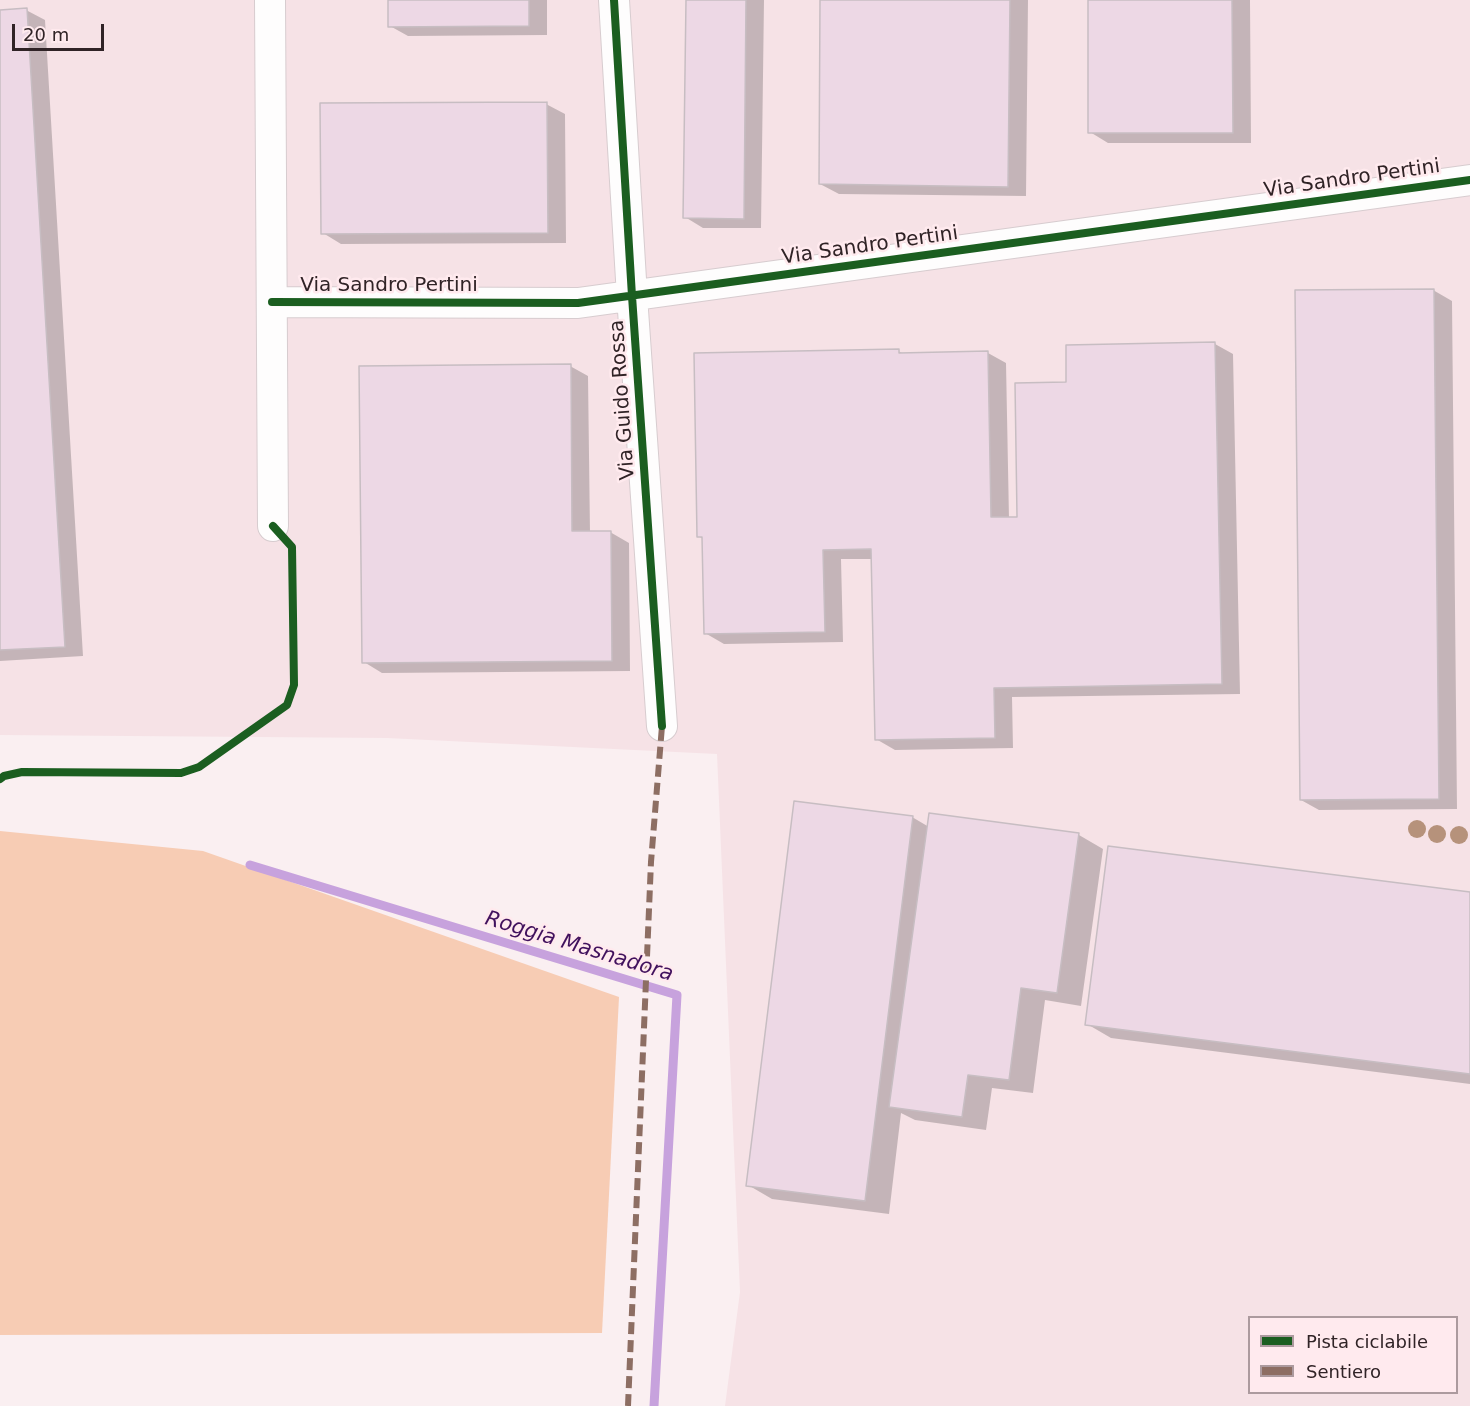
<!DOCTYPE html>
<style>
body{margin:0}
#map{position:relative;width:1470px;height:1406px;overflow:hidden;background:#faeff1;font-family:"DejaVu Sans",sans-serif}
canvas{display:block}
.legend{position:absolute;left:1248px;top:1316px;width:210px;height:78px;box-sizing:border-box;background:#ffeaee;border:2px solid #ac9a9e;margin:0;padding:8px 10px;list-style:none;font-size:18px;color:#302326}
.legend li{display:flex;align-items:center;gap:12px;height:30px}
.legend b{width:30px;border:2px solid #ac9a9e}
.scale{position:absolute;left:12px;top:24px;width:92px;height:27px;box-sizing:border-box;border:3px solid #302326;border-top:0;padding-left:8px;font-size:18px;line-height:21px;white-space:nowrap;color:#302326;-webkit-text-stroke:4px #ffeaee;paint-order:stroke}
</style>
<div id="map">
<canvas width="1470" height="1406"></canvas>
<ul class="legend">
<li><b style="height:8px;background:#1b5e20"></b>Pista ciclabile</li>
<li><b style="height:8px;background:#8d6e63"></b>Sentiero</li>
</ul>
<div class="scale">20 m</div>
</div>
<script>
const ctx = document.querySelector('canvas').getContext('2d');
ctx.lineJoin = 'round';
function paint(path, color) { ctx.fillStyle = color; ctx.fill(path, 'evenodd'); }
const toPath = rows => new Path2D(rows.map(r => 'M' + r).join(''));
function trace(path, color, width, dash) { ctx.strokeStyle = color; ctx.lineWidth = width; ctx.lineCap = dash ? 'butt' : 'round'; ctx.setLineDash(dash || []); ctx.stroke(path); }
function label(font, color, halo, rows, align = 'center') {
  ctx.font = font + ' "DejaVu Sans",sans-serif'; ctx.lineWidth = 5; ctx.setLineDash([]); ctx.textBaseline = 'middle'; ctx.strokeStyle = halo; ctx.fillStyle = color; for (const [text, x, y, turn = 0] of rows) {
    ctx.save(); ctx.translate(x, y); ctx.rotate((+turn || 0) * Math.PI / 180); ctx.textAlign = isNaN(turn) ? turn : align; if (halo) ctx.strokeText(text, 0, 0); ctx.fillText(text, 0, 0); ctx.restore();
  }
}
paint(toPath([
 [0,0,1470,0,1470,1406,725,1406,740,1292,717,754,387,738,0,735],
 [1250,1318,1456,1318,1456,1392,1250,1392]
]), '#f6e2e6');
paint(toPath([
 [0,831,203,851,619,997,602,1333,0,1335]
]), '#f7ccb4');
paint(toPath([
 [390,0,547,0,547,35,408,36,390,26],
 [687,0,764,0,761,228,703,228,685,217],
 [822,0,1028,0,1026,196,839,194,820,184],
 [1090,0,1250,0,1251,143,1108,143,1090,132],
 [26,10,45,20,83,656,0,661,0,11],
 [546,104,565,114,566,243,341,244,323,233],
 [1433,290,1452,301,1457,809,1319,810,1301,800],
 [1215,344,1233,354,1240,694,1012,697,1013,748,895,750,876,739,873,559,841,559,843,642,724,644,705,633,704,539,698,536,898,351,904,354,988,353,1006,363,1009,519,1019,518,1068,383,1067,347],
 [570,366,588,376,590,533,610,532,629,543,630,671,382,673,364,662],
 [930,814,1079,835,1103,849,1081,1006,1045,1000,1033,1093,992,1088,986,1130,915,1120,901,1113,889,1214,772,1199,748,1185,912,817,929,827],
 [1470,894,1470,1084,1111,1038,1087,1024]
]), '#0003');
trace(toPath([
 [250,865,677,995,654,1406]
]), '#c7a2dd', 9);
const building = toPath([
 [388,0,529,0,529,26,388,27,388,0],
 [686,0,746,0,744,219,683,218,686,0],
 [820,0,1010,0,1008,187,819,184,820,0],
 [1088,0,1232,0,1233,133,1088,133,1088,0],
 [27,8,65,647,0,650,0,10,27,8],
 [547,102,548,233,321,234,320,103,547,102],
 [1434,289,1439,799,1300,800,1295,290,1434,289],
 [1215,342,1222,684,994,688,995,738,875,740,871,549,823,550,825,632,704,634,702,537,697,537,694,353,899,349,899,353,988,351,991,517,1017,517,1015,383,1066,382,1066,345,1215,342],
 [571,364,572,531,611,531,612,661,362,663,359,366,571,364],
 [794,801,913,816,865,1201,746,1186,794,801],
 [929,813,1079,833,1057,993,1021,988,1009,1080,968,1075,962,1117,889,1107,929,813],
 [1108,846,1470,892,1470,1074,1085,1025,1108,846]
]);
paint(building, '#edd8e5');
trace(building, '#c7bdc2', 1.5);
const minor = toPath([
 [270,0,273,526],
 [614,0,632,296,662,726],
 [272,302,578,303,1470,180]
]);
trace(minor, '#d7cccf', 32);
trace(minor, '#fefdfd', 30);
trace(toPath([
 [628,1406,651,862,662,726]
]), '#8d6e63', 6, [12, 6]);
trace(toPath([
 [614,0,632,296,662,726],
 [272,302,578,303,1470,180],
 [0,779,4,776,22,772,181,773,199,767,287,705,294,685,292,547,273,526]
]), '#1b5e20', 8);
ctx.fillStyle = '#b6927b';
for (const [x, y] of [
 [1417,829],
 [1437,834],
 [1459,835]
]) { ctx.beginPath(); ctx.arc(x, y, 9, 0, 2 * Math.PI); ctx.fill(); }
label('20px', '#302326', '#ffeaee', [
 ["Via Sandro Pertini",1352,179,-8],
 ["Via Sandro Pertini",870,246,-8],
 ["Via Sandro Pertini",389,286],
 ["Via Guido Rossa",623,400,-94]
]);
label('italic 21px', '#41115d', '#ffeaee', [
 ["Roggia Masnadora",579,947,17]
]);
</script>
